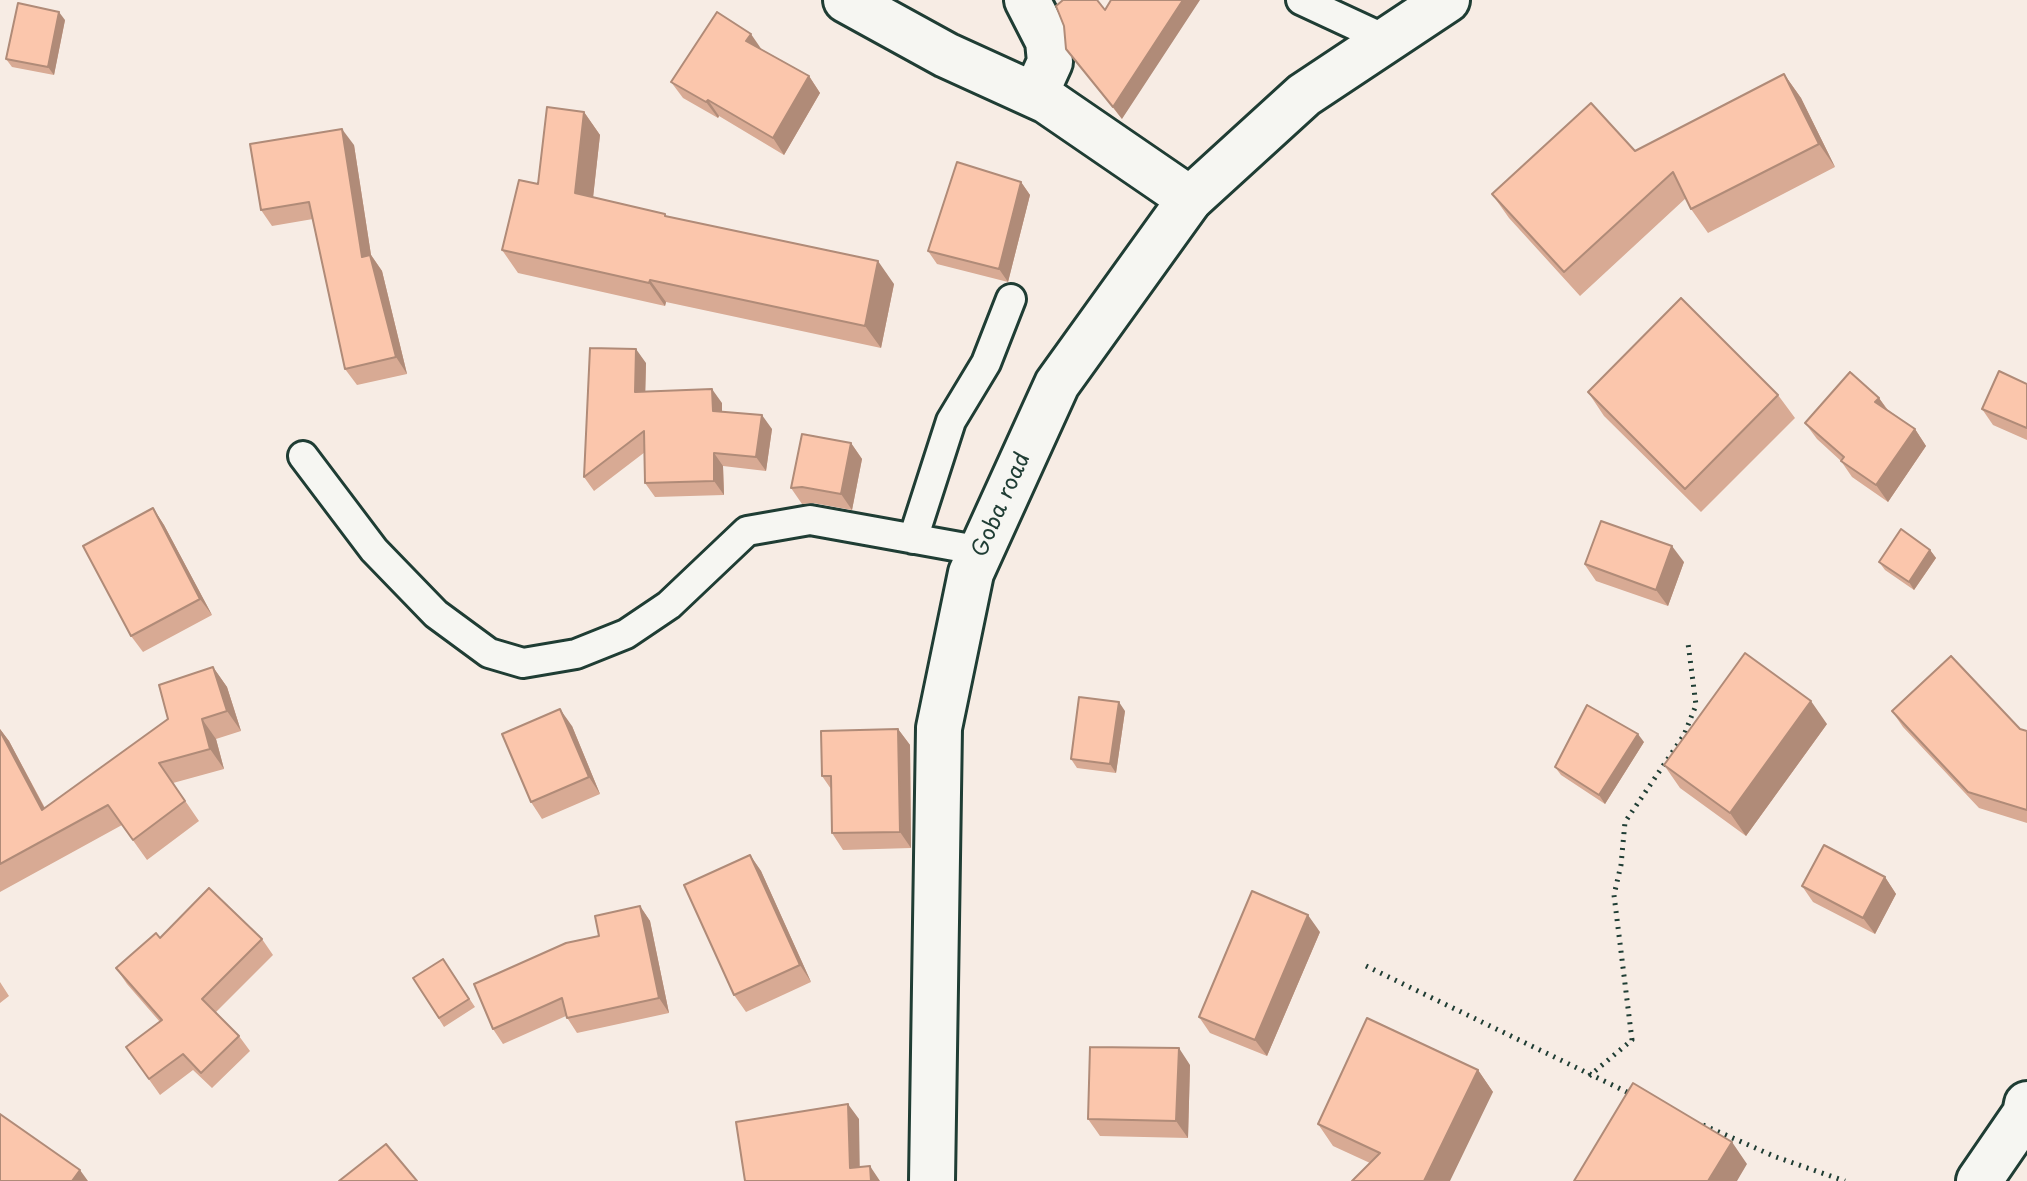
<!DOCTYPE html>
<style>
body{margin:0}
canvas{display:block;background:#f7ece4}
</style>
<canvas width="2027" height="1181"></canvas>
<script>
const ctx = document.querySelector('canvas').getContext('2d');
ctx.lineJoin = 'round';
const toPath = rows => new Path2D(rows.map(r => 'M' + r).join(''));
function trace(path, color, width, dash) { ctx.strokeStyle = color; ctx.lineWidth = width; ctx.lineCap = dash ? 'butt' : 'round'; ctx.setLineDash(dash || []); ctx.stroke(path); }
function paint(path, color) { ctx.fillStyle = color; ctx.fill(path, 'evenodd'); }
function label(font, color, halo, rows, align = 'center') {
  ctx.font = font + ' "Playpen Sans",sans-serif'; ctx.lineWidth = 8; ctx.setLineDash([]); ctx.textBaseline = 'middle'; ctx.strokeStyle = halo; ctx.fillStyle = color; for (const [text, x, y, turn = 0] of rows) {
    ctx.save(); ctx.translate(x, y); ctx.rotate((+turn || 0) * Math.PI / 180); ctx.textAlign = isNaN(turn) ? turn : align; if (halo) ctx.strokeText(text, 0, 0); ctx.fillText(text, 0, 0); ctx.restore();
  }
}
const service = toPath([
 [1301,0,1387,40],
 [303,456,374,550,436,614,489,653,523,663,576,654,626,634,669,605,747,531,810,520,982,551],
 [913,539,951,421,986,363,1011,299]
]);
const minor = toPath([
 [846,0,946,55,1047,101,1190,199],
 [1027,0,1048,41,1050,62,1035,95],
 [1979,1181,2025,1114,2027,1104]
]);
const tertiary = toPath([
 [932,1181,939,728,971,573,1057,384,1190,199,1304,95,1447,0]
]);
trace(service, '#1f3d34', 34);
trace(minor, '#1f3d34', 50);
trace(tertiary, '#1f3d34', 50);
trace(toPath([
 [1366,966,1631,1094],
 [1589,1076,1632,1040,1614,895,1621,865,1625,822,1684,735,1696,705,1688,643],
 [1703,1125,1776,1157,1845,1181]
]), '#1f3d34', 5, [2, 6]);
trace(service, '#f6f6f2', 28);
trace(minor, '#f6f6f2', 44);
trace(tertiary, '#f6f6f2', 44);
paint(toPath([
 [1105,10,1122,119,1066,49],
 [65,20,54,75,12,67,6,59],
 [762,50,809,76,820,93,784,155,719,116,718,118,683,98,671,82],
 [1784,74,1801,98,1835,167,1708,233,1691,209,1686,198,1580,296,1509,218,1492,194,1635,151],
 [584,112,600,135,593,197,668,217,894,284,881,348,666,302,665,306,518,273,502,250,538,184],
 [354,145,371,255,382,271,407,374,357,385,345,369,313,219,272,226,261,210],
 [1021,182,1030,195,1008,282,937,264,928,251],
 [646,363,645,392,722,403,722,412,772,429,766,471,723,466,724,495,655,497,645,483,645,452,594,491,584,477],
 [2027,384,2027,440,1993,425,1982,409],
 [1588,392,1778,395,1795,418,1701,512,1604,416],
 [1879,398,1888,410,1915,429,1926,446,1888,502,1852,477,1841,461,1817,439,1805,423],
 [851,443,862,459,852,510,813,503,802,504,791,488],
 [153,508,164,525,212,615,143,652,131,636],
 [1930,550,1936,558,1914,590,1885,570,1879,562],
 [1684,562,1668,606,1596,581,1585,565],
 [213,667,227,687,241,731,216,739,224,769,173,783,199,821,147,860,122,825,0,892,0,729,9,741,45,808,168,719],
 [1125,711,1116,773,1077,768,1071,759],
 [1892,711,2027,731,2027,823,1979,808,1903,727],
 [1827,724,1746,836,1680,788,1664,765],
 [572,726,600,794,542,819,531,802],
 [898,729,910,745,911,848,843,850,832,833,831,789,822,776],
 [1644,742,1605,804,1561,775,1555,767],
 [750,855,761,871,811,982,746,1012,734,995],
 [1885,877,1896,894,1875,934,1813,902,1802,886],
 [640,906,650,921,669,1013,577,1033,566,1016,503,1044,493,1029,599,936],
 [1320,932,1267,1056,1210,1033,1199,1017],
 [160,938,262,939,273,955,216,1012,239,1036,250,1051,212,1088,193,1070,160,1095,126,1047,160,1022,127,984,116,968],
 [443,959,475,1007,444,1027,413,978],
 [0,982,9,996,0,1003],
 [1190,1065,1188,1138,1100,1136,1088,1119],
 [1478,1070,1493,1092,1370,1163,1333,1146,1318,1124]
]), '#d8aa94');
paint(toPath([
 [1183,0,1200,0,1122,119,1113,107],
 [59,12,65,20,54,75,48,67],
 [751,34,762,50,746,41],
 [1784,74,1801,98,1835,167,1819,144],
 [809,76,820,93,784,155,773,138],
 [708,100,719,116,718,118,706,102],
 [584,112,600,135,591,216,575,193],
 [342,129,354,145,371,255,382,271,407,374,396,357,362,257],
 [1021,182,1030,195,1008,282,999,269],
 [878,261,894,284,881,348,865,326],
 [650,280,666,302,665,306,649,283],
 [636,349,646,363,645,406,635,392],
 [712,389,722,403,722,425,713,411],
 [1879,398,1890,414,1875,402],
 [762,415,772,429,766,471,756,457],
 [1915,429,1926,446,1888,502,1876,485],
 [851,443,862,459,852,510,841,494],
 [714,453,723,466,724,495,714,481],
 [153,508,164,525,212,615,200,599],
 [1672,546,1684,562,1668,606,1656,590],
 [1930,550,1936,558,1914,590,1909,582],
 [213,667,227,687,241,731,227,711],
 [1811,701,1827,724,1746,836,1730,813],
 [1119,702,1125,711,1116,773,1110,764],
 [560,709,572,726,600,794,589,777],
 [202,719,216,739,224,769,210,749],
 [0,729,9,741,56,830,42,810,0,731],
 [898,729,910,745,911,848,900,832],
 [1638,734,1644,742,1605,804,1599,795],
 [750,855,761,871,811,982,800,965],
 [1885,877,1896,894,1875,934,1863,918],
 [640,906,650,921,669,1013,659,998],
 [1308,915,1320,932,1267,1056,1255,1040],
 [1179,1048,1190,1065,1188,1138,1176,1121],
 [1478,1070,1493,1092,1450,1181,1424,1181],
 [848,1104,859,1119,860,1181,850,1168],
 [1732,1142,1747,1164,1737,1181,1708,1181],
 [870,1166,880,1181,871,1181],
 [80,1170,88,1181,72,1181]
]), '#b08b78');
const building = toPath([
 [1063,0,1097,0,1105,10,1111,0,1183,0,1113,107,1066,49,1064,26,1056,6,1063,0],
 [18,3,59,12,48,67,6,59,18,3],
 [717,12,751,34,746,41,809,76,773,138,708,100,706,102,671,82,717,12],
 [1784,74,1819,144,1691,209,1673,172,1564,272,1492,194,1591,103,1635,151,1784,74],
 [547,107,584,112,575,193,665,214,665,216,878,261,865,326,650,280,649,283,502,250,519,180,538,184,547,107],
 [342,129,362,257,370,255,396,357,345,369,309,202,261,210,250,144,342,129],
 [957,162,1021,182,999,269,928,251,957,162],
 [1681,298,1778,395,1685,489,1588,392,1681,298],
 [590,348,636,349,635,392,712,389,713,411,762,415,756,457,714,453,714,481,645,483,644,431,584,477,590,348],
 [1999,371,2027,384,2027,428,1982,409,1999,371],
 [1850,372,1879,398,1875,402,1915,429,1876,485,1841,461,1844,457,1805,423,1850,372],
 [802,434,851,443,841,494,802,487,791,488,802,434],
 [153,508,200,599,131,636,83,546,153,508],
 [1601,521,1672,546,1656,590,1585,564,1601,521],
 [1901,529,1930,550,1909,582,1879,562,1901,529],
 [1745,653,1811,701,1730,813,1664,765,1745,653],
 [1951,656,2020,729,2027,731,2027,810,1968,792,1892,711,1951,656],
 [213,667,227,711,202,719,210,749,159,763,185,801,133,840,108,805,0,864,0,731,42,810,168,719,159,685,213,667],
 [1079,697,1119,702,1110,764,1071,759,1079,697],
 [1587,705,1638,734,1599,795,1555,767,1587,705],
 [560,709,589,777,531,802,502,734,560,709],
 [898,729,900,832,832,833,831,776,822,776,821,731,898,729],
 [1824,845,1885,877,1863,918,1802,886,1824,845],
 [750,855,800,965,734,995,684,885,750,855],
 [209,888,262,939,202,999,239,1036,201,1073,183,1054,149,1079,126,1047,162,1020,116,968,156,933,160,938,209,888],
 [1252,891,1308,915,1255,1040,1199,1017,1252,891],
 [640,906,659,998,567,1018,562,998,493,1029,474,984,566,943,599,936,595,916,640,906],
 [443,959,469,999,439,1018,413,978,443,959],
 [1367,1018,1478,1070,1424,1181,1352,1181,1380,1153,1318,1124,1367,1018],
 [1090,1047,1179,1048,1176,1121,1088,1119,1090,1047],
 [1633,1083,1732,1142,1708,1181,1574,1181,1633,1083],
 [848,1104,850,1168,870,1166,871,1181,745,1181,736,1122,848,1104],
 [0,1114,80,1170,72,1181,0,1181,0,1114],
 [386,1144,417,1181,339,1181,386,1144]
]);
paint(building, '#fbc6ac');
trace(building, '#b08b78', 2);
label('22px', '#1f3d34', '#f6f6f2', [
 ["Goba road",1002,505,-66]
]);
</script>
